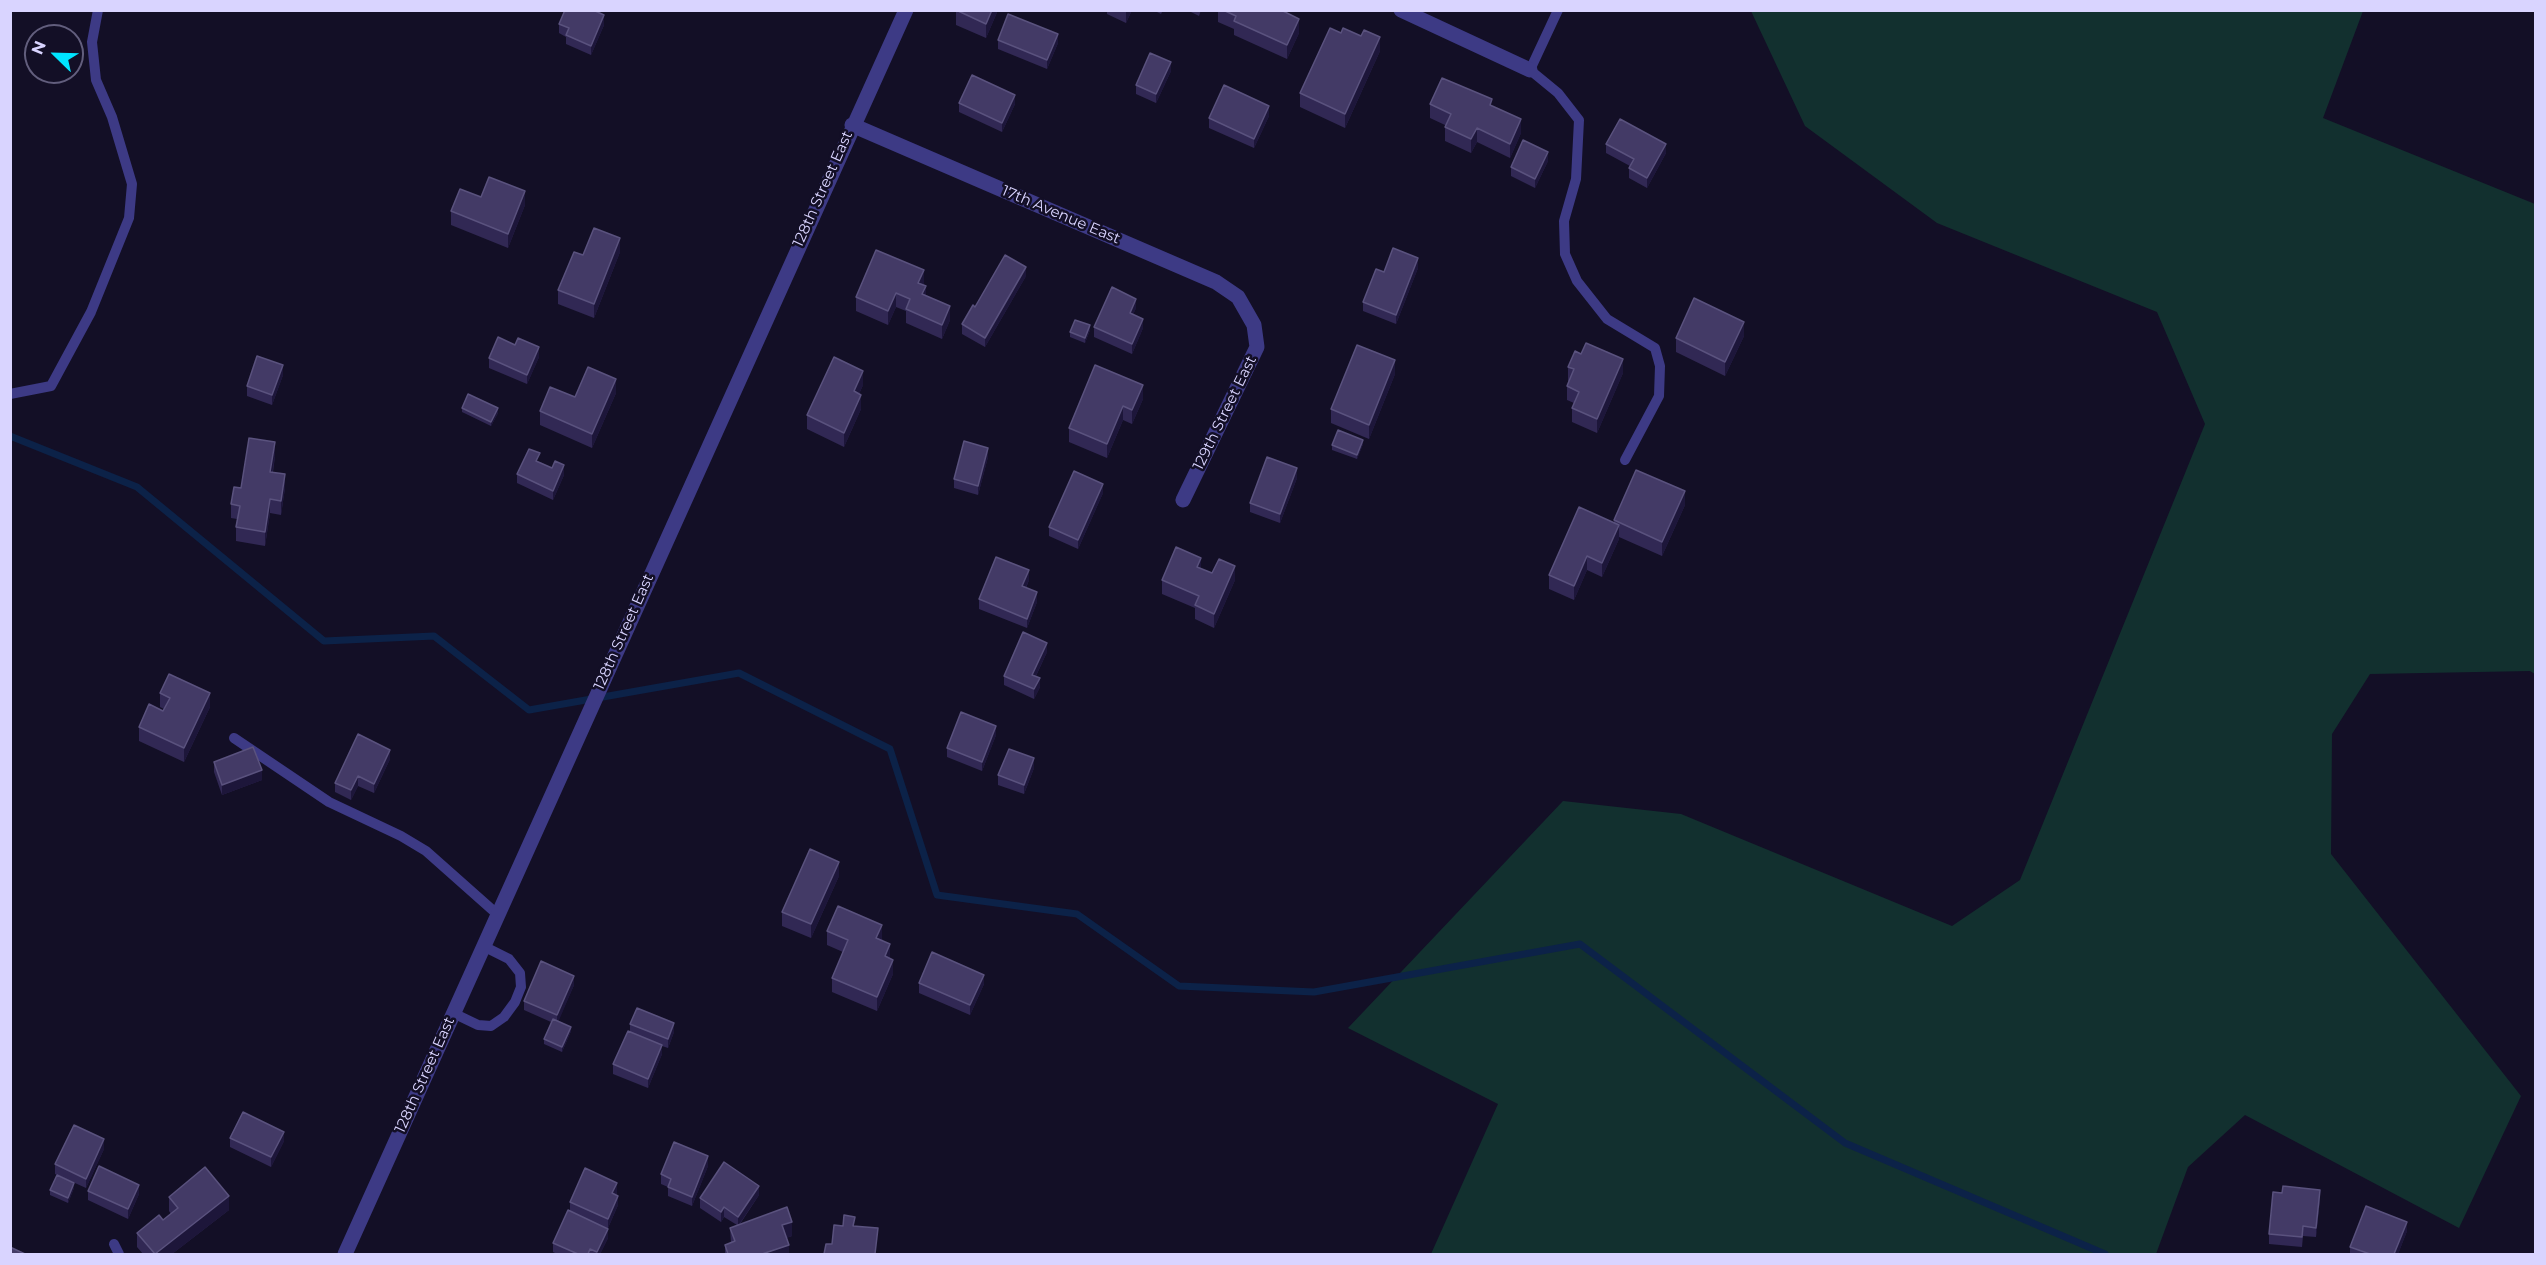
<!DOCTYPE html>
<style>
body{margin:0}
#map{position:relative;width:2546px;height:1265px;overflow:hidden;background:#130f26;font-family:Montserrat,sans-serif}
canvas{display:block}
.frame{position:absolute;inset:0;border:12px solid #d9d4ff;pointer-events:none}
.north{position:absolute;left:24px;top:24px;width:60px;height:60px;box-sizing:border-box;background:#130f26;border:2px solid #625e7d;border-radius:50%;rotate:293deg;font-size:16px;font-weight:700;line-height:24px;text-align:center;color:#d9d4ff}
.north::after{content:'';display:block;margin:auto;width:21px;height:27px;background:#00e5ff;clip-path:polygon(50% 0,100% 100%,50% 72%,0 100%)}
</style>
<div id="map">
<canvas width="2546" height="1265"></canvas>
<div class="frame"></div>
<div class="north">N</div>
</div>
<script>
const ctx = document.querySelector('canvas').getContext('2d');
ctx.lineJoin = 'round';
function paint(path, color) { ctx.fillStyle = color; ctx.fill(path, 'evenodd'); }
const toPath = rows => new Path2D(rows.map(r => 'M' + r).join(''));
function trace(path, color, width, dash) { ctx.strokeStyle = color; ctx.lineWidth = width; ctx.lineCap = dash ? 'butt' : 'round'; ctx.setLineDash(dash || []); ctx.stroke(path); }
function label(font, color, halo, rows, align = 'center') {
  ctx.font = font + ' Montserrat,sans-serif'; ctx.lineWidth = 5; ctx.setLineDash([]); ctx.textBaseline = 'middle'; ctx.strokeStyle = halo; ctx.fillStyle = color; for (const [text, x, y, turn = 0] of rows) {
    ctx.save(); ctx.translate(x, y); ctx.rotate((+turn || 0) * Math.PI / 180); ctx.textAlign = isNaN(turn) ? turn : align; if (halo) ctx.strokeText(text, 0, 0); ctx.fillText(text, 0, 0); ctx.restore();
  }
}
paint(toPath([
 [1751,11,2363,11,2323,118,2535,204,2535,674,2530,671,2370,674,2332,734,2331,854,2521,1096,2459,1228,2245,1115,2188,1167,2156,1254,1431,1254,1498,1104,1348,1028,1563,801,1681,814,1952,926,2020,880,2205,424,2157,312,1937,223,1805,126]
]), '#12302f');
trace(toPath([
 [10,436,137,487,324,641,434,636,529,710,739,673,890,749,937,895,1077,914,1179,986,1314,992,1580,944,1845,1143,2105,1254]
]), '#0c2248', 7);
trace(toPath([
 [1558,10,1530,70,1558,93,1579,120,1576,179,1564,221,1565,254,1577,281,1607,319,1655,348,1660,366,1659,396,1625,460],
 [10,394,51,386,91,312,129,218,132,184,112,117,96,80,92,42,98,10],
 [234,738,329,802,401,836,426,851,497,914],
 [453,1013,478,1025,491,1026,504,1017,515,1002,521,987,520,973,509,959,483,946],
 [114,1244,119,1254]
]), '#3d3a85', 10);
trace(toPath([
 [1401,10,1530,70],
 [852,125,1216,282,1238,297,1254,325,1257,347,1183,500]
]), '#3d3a85', 15);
trace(toPath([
 [345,1254,906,10]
]), '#3d3a85', 15);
paint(toPath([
 [956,10,998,10,986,38,956,25],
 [1107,10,1132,10,1126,23,1107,14],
 [1153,10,1163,10,1161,14],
 [1187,10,1201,10,1199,16],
 [1218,10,1281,10,1299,33,1287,59,1234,35,1234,29,1218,22],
 [559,24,604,25,591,55,566,44,566,37,559,33],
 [1341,33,1380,51,1345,128,1300,107,1300,93],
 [998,40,1058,43,1047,69,998,49],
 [1171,71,1156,103,1136,94,1136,85],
 [959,103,1015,104,1002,132,959,112],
 [1430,104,1492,106,1521,133,1510,158,1477,142,1471,153,1445,141,1445,125,1430,118],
 [1269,116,1254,148,1209,128,1209,118],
 [1606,144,1666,153,1647,188,1629,178,1629,168,1630,166,1606,153],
 [1548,161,1535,188,1511,176,1511,167],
 [481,197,525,205,508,248,451,225,451,211],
 [620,252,594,318,558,304,558,290,583,255],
 [1418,268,1396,324,1363,311,1363,302,1384,272],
 [1026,276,985,347,962,334,962,324,975,307],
 [924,284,926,296,950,320,942,339,906,323,906,311,896,307,888,325,856,311,856,297],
 [1136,308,1133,314,1143,328,1132,354,1094,337,1094,327],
 [1090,330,1085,343,1070,337,1070,332],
 [1744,336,1725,376,1676,352,1676,338],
 [539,357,527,384,489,368,489,358],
 [1095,365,1143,399,1132,424,1123,420,1107,458,1069,442,1069,428],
 [1568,367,1623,373,1597,433,1572,422,1572,408,1574,403,1567,400,1567,386,1569,381,1568,381],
 [1395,374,1369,439,1331,423,1331,409],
 [283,375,272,405,247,396,247,386],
 [863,385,859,394,861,409,844,447,807,429,807,415],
 [616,393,592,448,540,425,540,411,575,397],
 [462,408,498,413,491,426,462,412],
 [1363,444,1357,459,1332,450,1332,445],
 [275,456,273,472,285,488,281,515,270,513,265,546,236,541,236,527,237,519,231,518,231,504,241,488],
 [988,457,978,495,954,488,954,479],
 [540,462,564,475,553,500,517,483,517,474],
 [1297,478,1280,523,1250,512,1250,503],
 [1103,493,1078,549,1049,536,1049,527],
 [1685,505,1662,556,1619,537,1619,539,1602,577,1587,570,1574,600,1549,589,1549,575,1614,523,1614,520],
 [1212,573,1235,580,1214,628,1195,619,1195,608,1162,594,1162,580],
 [1029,580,1026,588,1037,602,1027,628,979,609,979,599],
 [1047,652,1036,676,1040,687,1034,699,1004,685,1004,676],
 [160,693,210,707,184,762,139,741,139,727,163,711,164,709,160,707],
 [996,735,982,771,947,757,947,748],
 [390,759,374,793,358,786,351,800,335,792,335,783],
 [214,762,262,780,222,795,214,772],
 [1034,768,1024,794,998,785,998,775],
 [839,876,811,938,782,926,782,912],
 [827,931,882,939,890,958,893,974,877,1011,832,992,832,978,843,952,827,945],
 [919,983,984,984,970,1015,919,993],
 [574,985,558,1021,571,1031,562,1052,544,1044,544,1039,551,1022,524,1010,524,1001],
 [630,1024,674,1032,668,1048,662,1046,662,1054,648,1088,613,1074,613,1064,630,1032],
 [230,1138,284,1141,271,1167,230,1147],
 [104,1149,86,1188,55,1174,55,1164],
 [708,1166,692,1206,668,1196,668,1187,661,1184,661,1174],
 [74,1188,68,1203,50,1195,50,1190],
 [88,1191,139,1194,128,1219,88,1200],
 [617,1192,616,1195,618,1205,608,1228,608,1238,600,1254,557,1254,553,1252,553,1243,570,1211,570,1202],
 [2282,1193,2320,1199,2316,1237,2303,1236,2302,1247,2269,1244,2269,1234],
 [759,1195,740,1224,792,1236,786,1238,789,1254,725,1254,725,1245,731,1243,730,1228,737,1225,724,1217,721,1222,700,1208,700,1198],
 [169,1197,229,1210,172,1254,143,1254,137,1247,137,1233,163,1220,171,1214,169,1211],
 [2407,1231,2398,1254,2350,1254,2350,1247]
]), '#312854');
paint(toPath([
 [992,10,998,10,986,38,986,24],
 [1126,10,1132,10,1126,23],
 [604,15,604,25,591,55,591,46],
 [1299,19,1299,33,1287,59,1287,45],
 [1058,34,1058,43,1047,69,1047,60],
 [1380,37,1380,51,1345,128,1345,114],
 [1171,62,1171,71,1156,103,1156,94],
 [1015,95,1015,104,1002,132,1002,123],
 [1269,106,1269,116,1254,148,1254,139],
 [1521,119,1521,133,1510,158,1510,144],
 [1477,128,1477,142,1471,153,1471,139],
 [1666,144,1666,153,1647,188,1647,178],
 [1548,152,1548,161,1535,188,1535,179],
 [525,191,525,205,508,248,508,234],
 [620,238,620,252,594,318,594,304],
 [1418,258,1418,268,1396,324,1396,315],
 [1026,267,1026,276,985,347,985,338],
 [924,270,924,284,918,297,918,283],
 [926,286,926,300,922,294],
 [896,293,896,307,888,325,888,311],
 [1136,299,1136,308,1130,322,1130,313],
 [950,306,950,320,942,339,942,325],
 [1143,319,1143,328,1132,354,1132,344],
 [1744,322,1744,336,1725,376,1725,362],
 [1090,325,1090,330,1085,343,1085,338],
 [539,347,539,357,527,384,527,375],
 [1623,359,1623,373,1597,433,1597,419],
 [1395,360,1395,374,1369,439,1369,425],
 [283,365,283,375,272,405,272,395],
 [863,371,863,385,854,405,854,391],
 [616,379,616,393,592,448,592,434],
 [1143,385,1143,399,1132,424,1132,410],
 [861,395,861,409,844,447,844,433],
 [1123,406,1123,420,1107,458,1107,444],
 [498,408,498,413,491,426,491,422],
 [1363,440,1363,444,1357,459,1357,455],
 [275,442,275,456,270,486,270,472],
 [988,448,988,457,978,495,978,486],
 [564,465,564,475,553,500,553,491],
 [1297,468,1297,478,1280,523,1280,514],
 [285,474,285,488,281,515,281,501],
 [1103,484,1103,493,1078,549,1078,540],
 [1685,491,1685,505,1662,556,1662,542],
 [270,499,270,513,265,546,265,532],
 [1619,525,1619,539,1602,577,1602,563],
 [1587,556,1587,570,1574,600,1574,586],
 [1201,558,1201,572,1197,567],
 [1235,566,1235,580,1214,628,1214,614],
 [1029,570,1029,580,1022,596,1022,586],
 [1037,592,1037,602,1027,628,1027,619],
 [1047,643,1047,652,1032,684,1032,675],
 [1040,678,1040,687,1034,699,1034,689],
 [210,693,210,707,184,762,184,748],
 [996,726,996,735,982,771,982,762],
 [390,750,390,759,374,793,374,784],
 [1034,758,1034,768,1024,794,1024,785],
 [262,770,262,780,222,795,222,785],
 [358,776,358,786,351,800,351,790],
 [839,862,839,876,811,938,811,924],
 [882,925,882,939,876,952,876,938],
 [890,944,890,958,885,970,885,956],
 [893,960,893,974,877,1011,877,997],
 [984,975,984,984,970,1015,970,1005],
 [574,976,574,985,557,1025,557,1015],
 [674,1023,674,1032,668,1048,668,1039],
 [571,1027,571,1031,562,1052,562,1047],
 [662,1045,662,1054,648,1088,648,1079],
 [284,1132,284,1141,271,1167,271,1157],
 [104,1139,104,1149,86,1188,86,1179],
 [708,1156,708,1166,692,1206,692,1197],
 [74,1183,74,1188,68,1203,68,1198],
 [617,1183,617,1192,612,1202,612,1193],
 [139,1185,139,1194,128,1219,128,1209],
 [759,1186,759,1195,738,1226,738,1217],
 [2320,1190,2320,1199,2316,1237,2316,1228],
 [229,1196,229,1210,172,1254,155,1254],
 [618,1196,618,1205,608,1228,608,1219],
 [724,1207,724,1217,721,1222,721,1212],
 [792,1222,792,1236,782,1239,782,1225],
 [2407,1222,2407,1231,2398,1254,2394,1254],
 [608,1229,608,1238,600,1254,597,1254,597,1252],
 [789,1245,789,1254,762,1254]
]), '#1d163a');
const building = toPath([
 [565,10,593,10,604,15,591,46,566,35,569,28,559,24,565,10],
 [956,10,992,10,986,24,956,10],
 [1223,10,1281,10,1299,19,1287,45,1234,21,1236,16,1223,10],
 [1008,14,1058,34,1047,60,998,40,1008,14],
 [1330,28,1341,33,1343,28,1361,36,1364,30,1380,37,1345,114,1300,93,1330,28],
 [1150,53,1171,62,1156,94,1136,85,1150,53],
 [972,75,1015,95,1002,123,959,103,972,75],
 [1442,78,1492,99,1490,105,1521,119,1510,144,1477,128,1471,139,1445,127,1451,114,1430,104,1442,78],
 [1224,85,1269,106,1254,139,1209,118,1224,85],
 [1620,119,1666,144,1647,178,1629,168,1634,159,1606,144,1620,119],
 [1523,140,1548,152,1535,179,1511,167,1523,140],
 [489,177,525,191,508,234,451,211,460,189,481,197,489,177],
 [594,228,620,238,594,304,558,290,574,252,583,255,594,228],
 [1393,248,1418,258,1396,315,1363,302,1376,269,1384,272,1393,248],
 [876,250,924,270,918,283,926,286,922,294,950,306,942,325,906,309,910,299,896,293,888,311,856,297,876,250],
 [1005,255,1026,267,985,338,962,324,973,305,975,307,1005,255],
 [1112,287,1136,299,1130,313,1143,319,1132,344,1094,327,1112,287],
 [1694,298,1744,322,1725,362,1676,338,1694,298],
 [1075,320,1090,325,1085,338,1070,332,1075,320],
 [498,337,515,345,518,338,539,347,527,375,489,358,498,337],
 [1586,343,1623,359,1597,419,1572,408,1579,392,1567,386,1574,369,1568,367,1575,351,1581,354,1586,343],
 [1357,345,1395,360,1369,425,1331,409,1357,345],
 [257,356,283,365,272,395,247,386,257,356],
 [834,357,863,371,854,391,861,395,844,433,807,415,834,357],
 [1095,365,1143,385,1132,410,1123,406,1107,444,1069,428,1095,365],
 [588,367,616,379,592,434,540,411,550,387,575,397,588,367],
 [468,394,498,408,491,422,462,408,468,394],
 [1338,430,1363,440,1357,455,1332,445,1338,430],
 [249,438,275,442,270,472,285,474,281,501,270,499,265,532,236,527,240,506,231,504,234,487,241,488,249,438],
 [964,441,988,448,978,486,954,479,964,441],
 [529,449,540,453,536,461,552,468,555,461,564,465,553,491,517,474,529,449],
 [1267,457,1297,468,1280,514,1250,503,1267,457],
 [1636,470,1685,491,1662,542,1614,520,1636,470],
 [1074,471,1103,484,1078,540,1049,527,1074,471],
 [1579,507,1619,525,1602,563,1587,556,1574,586,1549,575,1579,507],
 [1176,547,1201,558,1197,567,1212,573,1219,559,1235,566,1214,614,1195,605,1199,596,1162,580,1176,547],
 [996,557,1029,570,1022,586,1037,592,1027,619,979,599,996,557],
 [1023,632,1047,643,1032,675,1040,678,1034,689,1004,676,1023,632],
 [169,674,210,693,184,748,139,727,149,704,163,711,170,698,160,693,169,674],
 [961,712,996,726,982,762,947,748,961,712],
 [358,734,390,750,374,784,358,776,351,790,335,783,358,734],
 [253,747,262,770,222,785,214,762,253,747],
 [1009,749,1034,758,1024,785,998,775,1009,749],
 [810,849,839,862,811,924,782,912,810,849],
 [838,906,882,925,876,938,890,944,885,956,893,960,877,997,832,978,848,940,827,931,838,906],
 [932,952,984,975,970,1005,919,983,932,952],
 [541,961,574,976,557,1015,524,1001,541,961],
 [637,1008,674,1023,668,1039,630,1024,637,1008],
 [553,1019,571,1027,562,1047,544,1039,553,1019],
 [628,1031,662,1045,648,1079,613,1064,628,1031],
 [243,1112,284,1132,271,1157,230,1138,243,1112],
 [74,1125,104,1139,86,1179,55,1164,74,1125],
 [674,1142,708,1156,692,1197,668,1187,671,1179,661,1174,674,1142],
 [724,1162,759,1186,738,1217,724,1207,721,1212,700,1198,724,1162],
 [99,1166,139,1185,128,1209,88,1191,99,1166],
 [205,1167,229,1196,155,1254,137,1233,159,1215,163,1220,178,1208,169,1197,205,1167],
 [585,1168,617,1183,612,1193,618,1196,608,1219,570,1202,585,1168],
 [57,1175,74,1183,68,1198,50,1190,57,1175],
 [2283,1186,2320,1190,2316,1228,2303,1226,2302,1237,2269,1234,2273,1192,2282,1193,2283,1186],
 [2366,1206,2407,1222,2394,1254,2370,1254,2350,1247,2366,1206],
 [787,1207,792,1222,782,1225,789,1245,762,1254,728,1254,725,1245,735,1241,730,1228,787,1207],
 [568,1210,608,1229,597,1252,590,1249,588,1254,578,1254,553,1243,568,1210],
 [844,1215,855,1217,853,1226,878,1228,875,1254,824,1254,826,1244,832,1244,834,1225,843,1226,844,1215],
 [10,1247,25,1254,10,1254,10,1247]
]);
paint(building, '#433a66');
trace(building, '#5a527e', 1.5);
label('15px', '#d9d4ff', '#130f26', [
 ["128th Street East",823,189,-66],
 ["17th Avenue East",1061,215,23],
 ["129th Street East",1225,413,-64],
 ["128th Street East",624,632,-66],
 ["128th Street East",425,1075,-66]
]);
</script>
